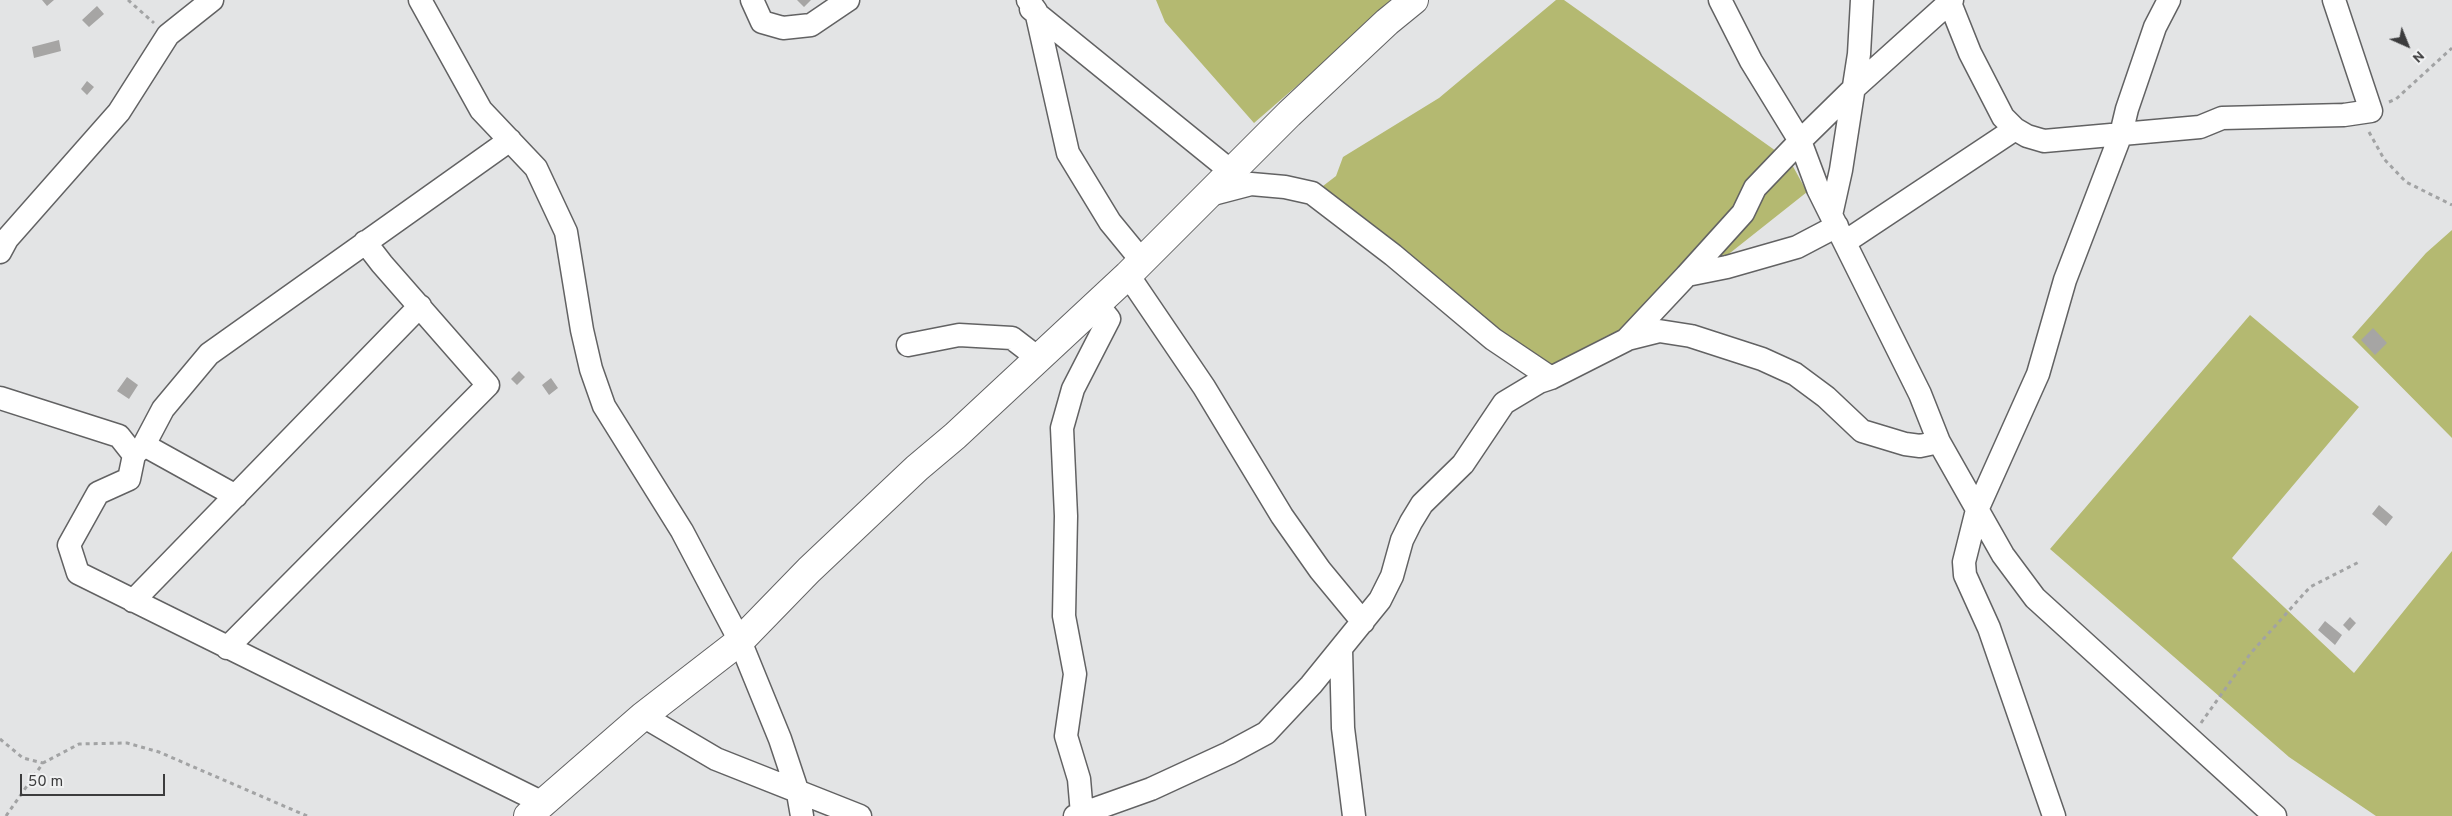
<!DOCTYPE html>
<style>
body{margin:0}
#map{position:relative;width:2452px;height:816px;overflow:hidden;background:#e3e4e5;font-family:Overpass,sans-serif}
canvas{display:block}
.north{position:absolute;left:2382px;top:20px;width:50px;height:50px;-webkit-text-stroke:4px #f0f1f2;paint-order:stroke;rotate:136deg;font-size:14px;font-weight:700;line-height:20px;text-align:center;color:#3c3c3d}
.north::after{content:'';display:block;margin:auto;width:18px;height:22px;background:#3c3c3d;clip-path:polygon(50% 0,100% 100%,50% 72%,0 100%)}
.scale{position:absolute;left:20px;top:774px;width:145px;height:22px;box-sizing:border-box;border:2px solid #3c3c3d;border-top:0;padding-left:6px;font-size:15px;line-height:18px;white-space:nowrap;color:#3c3c3d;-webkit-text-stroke:4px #f0f1f2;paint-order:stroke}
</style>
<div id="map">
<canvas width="2452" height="816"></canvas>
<div class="north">N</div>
<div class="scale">50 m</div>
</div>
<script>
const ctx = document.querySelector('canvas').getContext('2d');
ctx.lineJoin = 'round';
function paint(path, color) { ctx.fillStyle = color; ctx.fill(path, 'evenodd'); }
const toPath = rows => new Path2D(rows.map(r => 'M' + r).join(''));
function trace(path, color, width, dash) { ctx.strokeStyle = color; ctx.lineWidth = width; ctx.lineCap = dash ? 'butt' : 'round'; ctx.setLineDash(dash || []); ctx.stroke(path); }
paint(toPath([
 [1156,0,1396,0,1254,123,1165,22],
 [1556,0,1564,0,1790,161,1807,192,1624,337,1544,377,1310,196,1336,176,1343,157,1439,98],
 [2452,230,2452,438,2352,337,2426,253],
 [2250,315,2359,407,2232,558,2354,673,2452,551,2452,816,2376,816,2289,757,2050,549]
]), '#b4b971');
paint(toPath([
 [42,0,54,0,47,6],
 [797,0,811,0,804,7],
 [97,6,104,14,89,27,82,20],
 [59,40,61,51,34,58,32,47],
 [87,81,94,87,87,95,81,89],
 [2373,328,2387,343,2375,355,2361,340],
 [519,371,525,377,517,385,511,379],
 [127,377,138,385,129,399,117,391],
 [551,378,558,388,549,395,542,385],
 [2379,505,2393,517,2386,526,2372,514],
 [2350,617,2356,623,2349,631,2343,625],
 [2325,621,2342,635,2335,645,2318,630]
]), '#a6a5a4');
const street = toPath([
 [420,0,481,110,536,168,566,232,582,330,591,369,604,406,682,531,740,641,780,739,798,793,802,816],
 [752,0,762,22,783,28,811,25,848,0],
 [1028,0,1036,11,1068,153,1110,222,1142,261],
 [1720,0,1751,61,1800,141,1818,189,1920,394,1939,442,2003,555,2035,598,2275,816],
 [1950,3,1970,53,2003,117,2015,129,2027,136,2044,141,2200,127,2222,118,2344,115,2371,111,2334,0],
 [1031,9,1232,172],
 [1209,195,1251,184,1285,187,1312,193,1393,255,1493,339,1551,378],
 [1831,215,1841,170,1859,54,1862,0],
 [1845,242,2015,129],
 [0,252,7,239,119,112,168,35,212,0],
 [1128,275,1204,387,1282,516,1320,570,1363,622],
 [1687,275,1743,213,1755,188,1800,141,1852,90,1952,0],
 [1627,339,1659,331,1691,336,1762,359,1795,374,1826,397,1862,431,1905,444,1920,446,1939,442],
 [908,345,959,335,1012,338,1038,358],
 [0,398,119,436,134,455,129,479,98,493,69,545,78,573,543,803],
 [144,445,236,496],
 [134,455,144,445,163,409,209,354,510,140],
 [133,601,420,306],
 [227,648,488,385,382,264,365,242],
 [1341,649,1343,728,1354,816],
 [643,716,716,759,860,816],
 [1082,814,1079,779,1066,736,1075,674,1064,616,1066,516,1062,428,1073,389,1109,319,1096,303],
 [1075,816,1151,789,1229,753,1266,733,1311,685,1380,600,1392,576,1402,540,1411,522,1422,504,1463,464,1504,403,1539,382,1551,378,1626,340,1687,275,1727,267,1797,247,1837,226],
 [2054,816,1989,628,1965,575,1964,562,1977,510,2038,374,2065,280,2121,134,2127,109,2155,27,2169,0]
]);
const secondary = toPath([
 [528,816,643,716,740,641,809,570,917,468,955,436,1128,275,1289,114,1387,22,1414,0]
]);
trace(street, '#626263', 25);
trace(secondary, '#626263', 30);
trace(toPath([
 [128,0,154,23],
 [2389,102,2396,99,2452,48],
 [2369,132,2384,159,2406,182,2452,205],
 [2201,723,2250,654,2310,587,2359,562],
 [0,739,23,758,43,763],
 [6,816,43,763,79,744,127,743,159,752,307,816]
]), '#a2a3a4', 3, [4, 4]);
trace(street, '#fff', 22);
trace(secondary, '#fff', 28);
</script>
